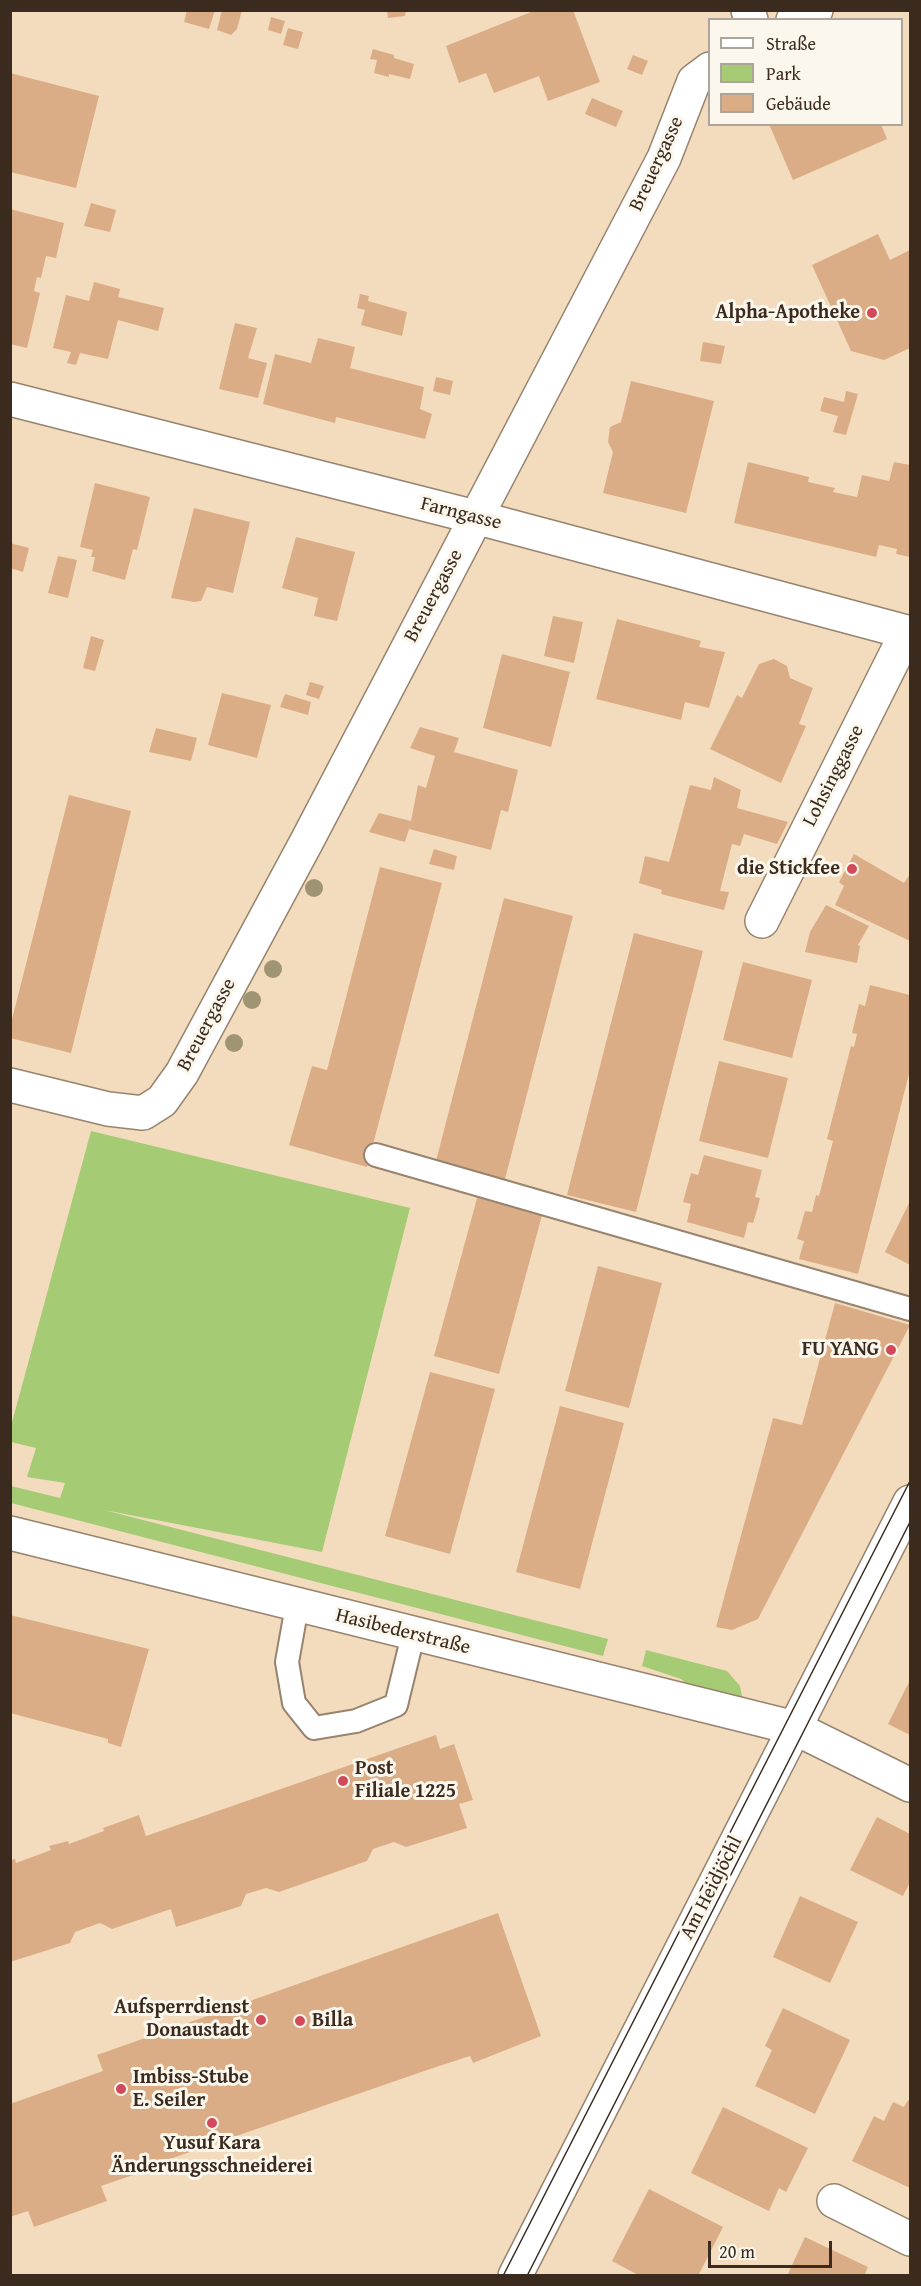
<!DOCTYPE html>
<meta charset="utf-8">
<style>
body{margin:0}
#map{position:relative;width:921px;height:2286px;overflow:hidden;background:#f3dcbd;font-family:"Gentium Book Plus",serif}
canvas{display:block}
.frame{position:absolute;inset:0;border:12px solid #3b2a1e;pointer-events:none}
.legend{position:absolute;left:708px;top:18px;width:195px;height:108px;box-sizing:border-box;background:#fbf7ec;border:2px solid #aea59a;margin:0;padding:8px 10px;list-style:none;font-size:18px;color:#3b2a1e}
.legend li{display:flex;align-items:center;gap:12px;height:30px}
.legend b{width:30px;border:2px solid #aea59a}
.scale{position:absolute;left:708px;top:2241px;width:124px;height:27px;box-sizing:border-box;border:3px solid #3b2a1e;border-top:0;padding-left:8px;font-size:18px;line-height:21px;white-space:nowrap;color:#3b2a1e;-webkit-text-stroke:4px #fbf7ec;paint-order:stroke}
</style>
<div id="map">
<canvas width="921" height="2286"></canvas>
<div class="frame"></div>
<ul class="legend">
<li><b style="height:8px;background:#fff"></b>Straße</li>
<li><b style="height:16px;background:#a5cb75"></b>Park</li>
<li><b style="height:16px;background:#dbad86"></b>Gebäude</li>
</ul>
<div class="scale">20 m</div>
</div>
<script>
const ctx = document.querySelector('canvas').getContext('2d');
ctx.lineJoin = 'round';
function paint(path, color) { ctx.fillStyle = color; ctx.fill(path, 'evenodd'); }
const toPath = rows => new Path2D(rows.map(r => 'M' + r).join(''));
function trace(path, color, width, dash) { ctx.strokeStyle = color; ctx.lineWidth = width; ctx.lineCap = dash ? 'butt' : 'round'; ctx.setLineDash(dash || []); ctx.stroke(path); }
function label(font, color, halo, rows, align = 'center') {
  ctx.font = font + ' "Gentium Book Plus",serif'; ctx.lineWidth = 6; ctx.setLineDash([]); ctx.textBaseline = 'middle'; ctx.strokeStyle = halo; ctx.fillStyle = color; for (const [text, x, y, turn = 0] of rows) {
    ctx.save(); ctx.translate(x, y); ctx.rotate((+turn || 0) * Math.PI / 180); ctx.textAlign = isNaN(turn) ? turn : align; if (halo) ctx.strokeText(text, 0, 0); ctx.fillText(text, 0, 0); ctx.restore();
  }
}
paint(toPath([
 [91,1131,410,1208,322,1552,104,1510,608,1639,603,1656,11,1503,11,1486,60,1498,65,1483,27,1477,36,1448,11,1442,11,1426],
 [646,1650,727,1671,740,1686,743,1701,692,1689,681,1679,642,1666]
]), '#a5cb75');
paint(toPath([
 [187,10,215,10,209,29,184,22],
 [222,10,242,10,237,29,231,35,217,30],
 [387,10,406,10,405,16,388,18],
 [536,10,573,10,600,82,548,101,539,76,494,93,486,73,459,83,446,46],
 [271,17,285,21,281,34,268,30],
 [288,28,303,32,298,49,283,45],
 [373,49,394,55,394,58,414,64,410,79,389,74,389,77,374,73,377,60,370,59],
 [633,55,648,61,642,75,627,69],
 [10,73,99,96,76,188,10,172],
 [592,98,623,111,616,127,585,114],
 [769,124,881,124,887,139,793,180],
 [91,203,116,210,110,232,84,226],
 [10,209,64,223,56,258,46,256,41,278,37,277,34,291,40,293,27,348,10,344],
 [878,234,890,260,910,250,910,348,884,360,851,351,812,265],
 [94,282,120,289,118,297,164,308,158,331,118,320,108,359,80,353,76,365,67,363,71,352,53,348,66,295,89,301],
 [360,294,369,296,368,301,407,312,402,336,361,325,365,310,357,308],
 [235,323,257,328,248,358,267,363,258,398,219,389],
 [318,338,355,347,350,368,424,387,420,409,432,414,425,439,336,417,335,423,263,404,275,354,311,363],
 [703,342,725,346,721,364,700,361],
 [436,377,453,381,450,395,433,391],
 [631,381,714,401,686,513,603,493,613,452,608,442,610,427,621,422],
 [846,391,858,394,846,435,833,432,838,416,820,411,824,397,844,402],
 [748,462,809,477,808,482,835,488,833,492,857,497,862,475,889,481,894,462,910,465,910,557,896,554,897,549,879,545,876,557,734,523],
 [95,483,150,497,137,550,133,549,125,580,92,571,95,557,91,557,93,550,80,547],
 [194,508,250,522,233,593,207,587,201,601,194,602,171,598],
 [296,537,355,552,337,621,314,616,318,598,282,588],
 [10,543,29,548,23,572,10,568],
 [58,556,77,560,68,598,48,593],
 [553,616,583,622,574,663,544,656],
 [617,619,701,641,699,647,725,652,709,708,685,702,681,720,596,699],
 [91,636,104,640,95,671,83,668],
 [502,654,570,672,551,747,483,728],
 [774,659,787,666,790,678,813,688,799,724,806,726,781,783,710,749,737,695,742,698,759,664],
 [310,682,324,686,319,699,306,695],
 [222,693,271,705,257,758,208,745],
 [285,694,311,702,308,715,280,707],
 [420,727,459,738,454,752,518,770,508,812,501,810,491,850,409,829,405,842,369,832,379,813,411,821,418,785,426,788,435,756,410,748],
 [156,728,197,738,191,761,149,752],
 [714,777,741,790,737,808,788,822,777,844,744,834,740,846,732,844,720,891,729,892,724,910,661,894,662,890,639,883,645,856,669,862,690,785,711,790],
 [69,795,131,811,71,1053,10,1038,10,1027],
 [434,849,457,856,454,870,429,864],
 [854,854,904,883,910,874,910,941,835,905,844,886,839,882],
 [380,867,442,883,367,1167,289,1145,312,1066,327,1070],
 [504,898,573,916,505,1179,436,1161],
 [826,905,869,926,858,945,860,946,857,963,805,952,810,932],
 [634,933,703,951,636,1212,567,1195],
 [743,962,812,980,792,1058,723,1040],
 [870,985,910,995,910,1070,858,1274,799,1259,804,1241,797,1239,805,1211,812,1212,816,1195,819,1196,833,1141,827,1139,851,1046,854,1047,857,1034,852,1033,859,1004,865,1006],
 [719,1061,788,1078,768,1158,699,1141],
 [704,1155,762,1170,755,1197,760,1198,757,1210,753,1223,748,1222,744,1238,687,1222,691,1204,683,1202,691,1173,698,1175],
 [479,1191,544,1208,499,1374,434,1356],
 [910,1201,910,1265,885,1252],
 [598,1266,662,1283,629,1408,565,1391],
 [835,1303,910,1325,758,1619,732,1630,716,1627,773,1418,802,1425],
 [430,1372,495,1389,450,1554,385,1536],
 [560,1406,624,1423,580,1589,516,1572],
 [10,1615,149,1649,121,1747,108,1743,108,1739,10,1713],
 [910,1680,910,1735,888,1724],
 [436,1735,440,1749,454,1744,473,1800,459,1804,467,1828,406,1847,394,1842,373,1849,367,1861,279,1892,266,1888,246,1894,241,1906,176,1927,171,1909,112,1929,100,1923,75,1932,70,1943,10,1962,10,1860,15,1859,16,1863,51,1850,49,1846,68,1841,69,1844,104,1831,103,1828,139,1815,146,1836],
 [877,1817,910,1834,910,1882,903,1896,850,1870],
 [800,1896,858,1922,830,1983,773,1957],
 [498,1913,541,2036,473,2063,470,2056,433,2068,138,2170,139,2173,101,2186,107,2201,34,2227,28,2211,10,2217,10,2104,103,2071,97,2055],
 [783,2008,850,2040,815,2114,755,2086,772,2050,765,2046],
 [908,2100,910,2102,910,2188,852,2161,874,2116,884,2121,893,2102,904,2107],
 [723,2107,808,2148,786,2192,779,2188,769,2211,691,2173],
 [649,2189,723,2227,698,2276,640,2276,612,2261],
 [805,2237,868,2267,864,2276,787,2276]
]), '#dbad86');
const service = toPath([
 [376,1155,910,1309],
 [297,1606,287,1662,294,1703,314,1728,356,1721,396,1705,413,1635]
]);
const minor = toPath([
 [748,10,751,20],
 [793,20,816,10],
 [10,399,475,517,910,633],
 [762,921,907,632],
 [10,1085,108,1109,143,1113,162,1101,182,1073,307,841,664,158,694,81,710,69],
 [10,1533,795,1728,910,1785],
 [834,2201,910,2239],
 [515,2276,910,1502]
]);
trace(service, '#97836e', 26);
trace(minor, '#97836e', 36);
trace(service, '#fff', 22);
trace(minor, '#fff', 33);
trace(toPath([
 [503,2276,910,1481],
 [527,2276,910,1522]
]), '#3b2a1e', 1.5);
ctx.fillStyle = '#9f9474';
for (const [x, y] of [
 [314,888],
 [273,969],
 [252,1000],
 [234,1043]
]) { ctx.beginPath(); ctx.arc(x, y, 9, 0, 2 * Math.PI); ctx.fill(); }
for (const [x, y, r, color] of [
 [872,313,6,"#d1495b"],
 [852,869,6,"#d1495b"],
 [891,1350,6,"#d1495b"],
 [343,1781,6,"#d1495b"],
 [261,2020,6,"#d1495b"],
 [300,2021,6,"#d1495b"],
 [121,2089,6,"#d1495b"],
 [212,2123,6,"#d1495b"]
]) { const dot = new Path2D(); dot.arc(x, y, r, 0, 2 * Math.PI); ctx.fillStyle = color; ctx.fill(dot); trace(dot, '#fbf7ec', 2); }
label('20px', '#3b2a1e', '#fbf7ec', [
 ["Breuergasse",657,164,-65],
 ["Farngasse",461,514,14],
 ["Breuergasse",434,596,-62],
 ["Lohsinggasse",834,776,-63],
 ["Breuergasse",207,1025,-62],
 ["Hasibederstraße",403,1632,14],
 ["Am Heidjöchl",712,1888,-63]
]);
label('bold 20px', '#3b2a1e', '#fbf7ec', [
 ["Alpha-Apotheke",860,313],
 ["die Stickfee",840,869],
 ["FU YANG",879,1350],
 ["Post",355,1769,"left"],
 ["Filiale 1225",355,1792,"left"],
 ["Aufsperrdienst",249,2008],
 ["Donaustadt",249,2031],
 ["Billa",312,2021,"left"],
 ["Imbiss-Stube",133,2078,"left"],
 ["E. Seiler",133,2101,"left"],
 ["Yusuf Kara",212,2144,"center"],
 ["Änderungsschneiderei",212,2167,"center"]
], 'right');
</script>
